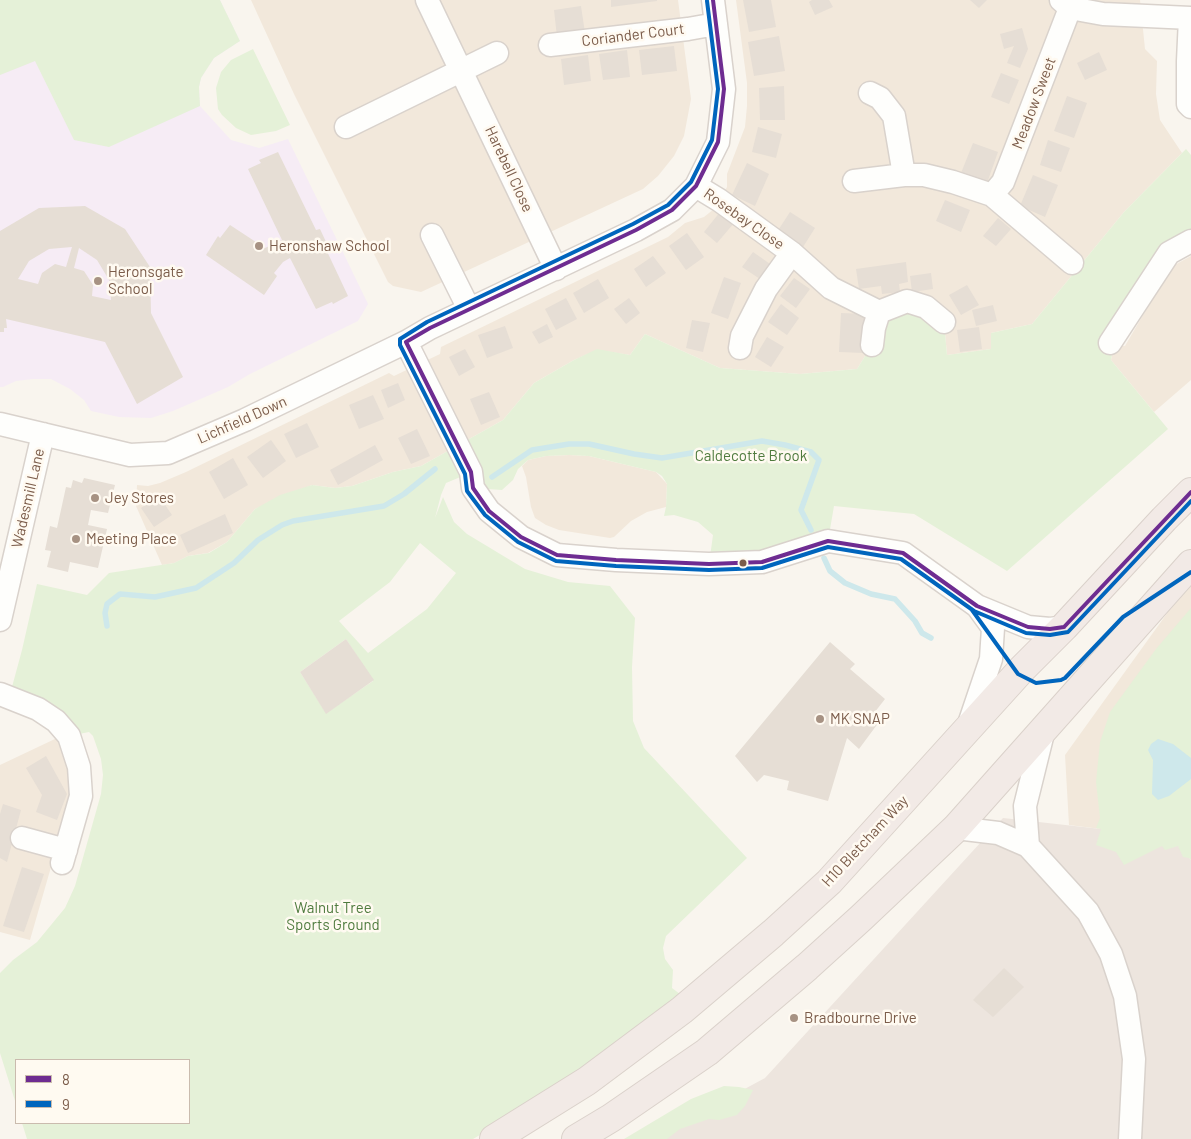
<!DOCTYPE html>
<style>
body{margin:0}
#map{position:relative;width:1191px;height:1139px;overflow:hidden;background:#f9f5ee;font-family:Barlow,sans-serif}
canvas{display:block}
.legend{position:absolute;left:15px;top:1059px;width:175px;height:65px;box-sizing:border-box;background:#fffaf1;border:1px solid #cabbae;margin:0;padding:6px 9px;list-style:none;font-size:15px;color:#7b5c4a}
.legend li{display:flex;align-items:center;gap:10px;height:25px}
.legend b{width:25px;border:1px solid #cabbae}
</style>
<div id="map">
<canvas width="1191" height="1139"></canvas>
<ul class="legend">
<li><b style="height:6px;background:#6e2c91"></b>8</li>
<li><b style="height:6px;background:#0065bd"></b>9</li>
</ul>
</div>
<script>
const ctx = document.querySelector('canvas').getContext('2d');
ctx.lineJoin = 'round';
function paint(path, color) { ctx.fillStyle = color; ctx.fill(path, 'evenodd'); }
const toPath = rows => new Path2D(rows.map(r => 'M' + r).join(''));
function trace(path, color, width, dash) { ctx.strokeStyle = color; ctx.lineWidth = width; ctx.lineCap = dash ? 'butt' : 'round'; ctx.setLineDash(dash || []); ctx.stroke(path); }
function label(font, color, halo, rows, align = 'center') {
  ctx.font = font + ' Barlow,sans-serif'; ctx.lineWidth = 5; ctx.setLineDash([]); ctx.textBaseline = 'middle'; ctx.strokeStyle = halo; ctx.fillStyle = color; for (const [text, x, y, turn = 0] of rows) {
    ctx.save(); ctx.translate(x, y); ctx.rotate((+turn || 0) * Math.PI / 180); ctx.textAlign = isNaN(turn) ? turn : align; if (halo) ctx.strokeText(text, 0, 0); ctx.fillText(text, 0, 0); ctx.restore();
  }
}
paint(toPath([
 [251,0,678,0,691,99,684,136,674,156,658,176,643,189,421,292,393,286,388,282,294,94],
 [736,0,1140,0,1145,49,1157,61,1156,94,1160,120,1182,153,1124,212,1032,324,991,333,991,349,947,355,944,322,929,309,936,300,926,295,905,293,891,295,879,299,868,317,872,345,857,369,800,374,720,368,645,334,630,355,597,350,574,360,534,383,503,420,421,466,393,472,352,486,335,488,312,485,255,509,227,542,208,553,188,556,174,563,162,565,136,506,137,485,148,486,160,483,186,472,389,373,394,376,440,354,441,347,668,237,685,223,704,217,714,209,727,187,727,174,745,127,747,106,747,83],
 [1191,256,1191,380,1154,412,1111,360,1114,345,1125,346,1171,267],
 [569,455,589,456,656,472,667,484,666,507,647,512,631,521,614,537,610,538,559,530,546,525,535,518,531,507,526,477,522,466,528,460,546,456],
 [1191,586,1191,860,1173,840,1124,865,1101,829,1069,825,1065,755,1168,612],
 [57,738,65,751,70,779,68,808,30,940,0,932,0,765]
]), '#f2e8db');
paint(toPath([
 [1003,818,1101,829,1174,840,1191,860,1191,1139,652,1139,765,1078]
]), '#ede5de');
paint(toPath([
 [0,0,220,0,240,41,214,58,201,78,199,87,200,106,231,140,259,148,288,139,368,304,358,321,250,374,228,387,173,411,151,418,119,417,91,411,84,400,70,389,51,379,33,379,16,381,3,387,0,387]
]), '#f6ecf5');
paint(toPath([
 [0,0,220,0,240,41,214,58,201,78,199,87,200,106,109,147,74,140,35,61,0,75],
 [253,49,290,125,276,131,251,135,236,128,222,115,218,109,216,88,221,72,231,60],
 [1186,149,1191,155,1191,241,1114,345,1111,360,1168,429,1007,571,914,514,834,506,828,541,709,564,713,535,698,522,674,515,664,516,666,507,667,484,662,476,656,472,589,456,569,455,546,456,528,460,518,469,513,480,502,490,473,488,470,473,446,483,441,495,435,518,443,497,454,522,467,534,525,569,568,582,610,586,635,618,632,667,633,721,644,748,747,858,666,936,663,948,665,959,673,970,672,988,680,994,595,1061,502,1122,473,1139,27,1139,22,1123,189,1123,189,1060,16,1060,16,1104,0,1053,0,973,13,960,37,942,65,908,75,886,101,794,103,775,101,759,93,736,89,732,69,736,9,698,22,650,37,584,87,595,109,573,174,563,188,556,209,553,227,542,255,509,280,495,312,485,335,488,352,486,393,472,421,466,503,420,534,383,574,360,597,349,630,355,645,334,720,368,800,374,857,369,872,345,874,328,907,301,944,322,947,355,991,349,991,333,1032,324,1124,212],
 [420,543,456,573,427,609,368,653,339,621,390,582],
 [346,639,373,681,326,713,300,672],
 [1191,608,1191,860,1189,858,1183,857,1178,846,1165,850,1162,846,1124,865,1116,852,1096,845,1101,829,1096,828,1100,818,1096,782,1100,742,1110,712,1156,649],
 [724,1086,739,1087,753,1090,745,1106,737,1115,719,1120,709,1119,680,1129,667,1139,624,1139,691,1099]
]), '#e5f1d8');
paint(toPath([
 [1158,739,1173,744,1191,758,1191,779,1169,796,1158,800,1152,794,1153,760,1148,750,1151,744]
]), '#cee8eb');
trace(toPath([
 [492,477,532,450,569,444,589,444,634,454,662,458,762,441,785,445,811,452,819,460,801,510,811,530],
 [824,558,830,571,845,583,871,594,895,599,915,621,922,633,931,638],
 [107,626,105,613,107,604,120,594,155,597,196,588,234,563,258,540,282,525,293,521,384,506,404,494,435,469]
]), '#cee8eb', 5.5);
paint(toPath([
 [611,0,657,0,657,1,611,7],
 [743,0,771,0,776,27,749,32],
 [812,0,829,0,833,7,815,15,809,2],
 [970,0,987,0,979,8],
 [581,6,585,33,557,37,554,10],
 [1022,28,1028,49,1020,68,1007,63,1014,46,1004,49,1000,34],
 [779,36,785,71,754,76,748,42],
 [674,46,677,71,642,75,639,50],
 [627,50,630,77,603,80,599,54],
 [1099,52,1107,70,1085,80,1077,63],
 [588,55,591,81,564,85,561,59],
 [1001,73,1019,80,1009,104,991,97],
 [784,86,785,120,760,120,759,88],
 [1067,96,1087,103,1074,138,1054,131],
 [758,127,782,134,776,158,752,152],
 [1048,140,1070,148,1061,172,1040,165],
 [973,143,998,152,987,183,961,173],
 [278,152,316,230,320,229,327,244,324,245,348,296,333,304,332,302,316,309,290,258,283,262,274,273,277,276,264,295,206,255,218,236,220,238,230,225,265,248,282,240,248,169,261,163,259,160],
 [747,163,769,174,755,206,732,195],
 [1033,175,1058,185,1045,217,1020,206],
 [945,200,970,210,961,232,936,221],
 [85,206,125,229,150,267,151,313,183,377,137,404,105,342,6,319,7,328,4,328,4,332,0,332,0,231,39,208],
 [72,247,66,267,55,264,42,273,38,284,18,279,29,261,49,249],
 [79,248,97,260,109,280,111,300,92,296,93,285,84,271,74,268],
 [720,212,734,223,717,243,704,232],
 [790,212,815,228,803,247,777,232],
 [998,218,1011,229,996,246,983,236],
 [687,233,704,257,686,270,669,246],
 [753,252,773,266,763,281,742,267],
 [653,256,666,273,646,287,634,269],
 [906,262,908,282,899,284,900,292,882,294,881,286,859,289,856,269],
 [931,273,933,289,912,292,910,276],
 [724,277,741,283,728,319,711,313],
 [794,278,810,289,796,308,780,296],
 [598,279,609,298,584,313,573,293],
 [967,285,979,305,961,315,949,295],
 [566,298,577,319,556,330,545,309],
 [629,298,640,313,626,324,614,309],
 [781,304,799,318,787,335,768,322],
 [993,305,997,321,976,326,972,310],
 [841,313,866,314,864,353,839,352],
 [692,320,710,323,703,352,686,348],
 [547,324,553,337,539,344,532,332],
 [505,326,513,348,487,358,478,335],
 [979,327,982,349,960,352,957,330],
 [767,337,784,347,771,367,755,357],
 [465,349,475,367,459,376,449,357],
 [398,383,405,400,388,408,381,390],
 [489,392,500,417,481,425,470,399],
 [373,395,384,419,359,429,349,405],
 [307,423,319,447,296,458,284,434],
 [417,429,430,456,411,464,398,438],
 [271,440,286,461,263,478,247,457],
 [375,445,383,460,338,485,330,470],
 [233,458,248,485,224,499,209,472],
 [84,478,115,485,108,513,91,510,88,525,107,529,98,568,70,562,68,572,47,567,51,551,45,550,50,526,57,528,66,487,71,488,73,480,82,483],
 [159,496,172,515,154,527,141,508],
 [225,514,233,533,188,553,180,535],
 [346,639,374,680,326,714,300,672],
 [830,642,855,664,850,669,885,699,871,717,879,722,859,749,847,738,828,801,787,790,789,781,764,775,757,782,735,756],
 [46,756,67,794,57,820,36,812,42,795,26,768],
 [3,804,21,810,7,862,0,858,0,814],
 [22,867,44,874,24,932,3,926],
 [1004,968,1024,987,993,1017,973,1000]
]), '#e6ded5');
const minor = toPath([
 [427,0,556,269],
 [1061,0,1070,8,1103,14,1191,18],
 [1190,18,1188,61,1188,104,1191,107],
 [550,45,688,29,716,24],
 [870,93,880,98,894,116,904,175],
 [346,127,497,53],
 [854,181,904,175,924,175,953,182,992,195,1072,263],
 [696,186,719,200,792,253,831,288,879,312,907,301,926,307,944,322],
 [992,195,1003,182,1070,8],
 [432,235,469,309],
 [406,342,471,472,473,488,489,511,521,537,557,555,616,560,709,564,762,562,828,541,903,553,977,606,1028,627,1050,629,1064,627],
 [1110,343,1169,253,1191,241],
 [872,345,874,328,879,312],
 [740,348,742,336,766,289,792,253],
 [0,424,130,455,168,453,245,420,406,342,430,328,636,230,672,210,696,186,718,142,724,89,713,0],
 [0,620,43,434],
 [0,694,38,709,56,721,69,736,79,767,81,796,62,863],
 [968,727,991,659,993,628,977,606],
 [956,828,998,833,1028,846,1088,912,1111,954,1125,996,1134,1059,1130,1139],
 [22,838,66,850],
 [1028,846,1025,806,1044,729]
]);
const highway = toPath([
 [494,1139,587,1081,682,1010,773,933,829,882,1022,669,1064,627,1164,519,1191,492],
 [576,1139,611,1118,707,1052,807,967,861,918,956,828,1191,564]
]);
trace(minor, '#d9d2cc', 25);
trace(highway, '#dad1ca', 30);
trace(minor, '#fefefc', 22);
trace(highway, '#f2eae6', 28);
trace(toPath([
 [406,342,471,472,473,488,489,511,521,537,557,555,616,560,709,564,762,562,828,541,903,553,977,606,1028,627,1050,629,1064,627],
 [406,342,430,328,636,230,672,210,696,186,718,142,724,89,713,0],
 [1064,627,1191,492]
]), '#6e2c91', 4);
trace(toPath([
 [707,1,718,89,712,140,691,182,668,205,633,224,427,322,400,339,400,345,465,474,467,491,485,515,518,542,556,561,616,566,709,570,762,568,828,547,901,559,974,611,1026,633,1050,635,1068,632,1191,501],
 [972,610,1018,674,1036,683,1061,680,1065,678,1123,617,1191,572]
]), '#0065bd', 4);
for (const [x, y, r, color] of [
 [259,246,5,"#a79283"],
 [98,281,5,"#a79283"],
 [95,498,5,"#a79283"],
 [76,539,5,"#a79283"],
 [743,563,4.5,"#7b5c4a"],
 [820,719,5,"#a79283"],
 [794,1018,5,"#a79283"]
]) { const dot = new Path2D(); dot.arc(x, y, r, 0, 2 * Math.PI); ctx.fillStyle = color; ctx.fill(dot); trace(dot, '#fffaf1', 2); }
label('15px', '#7b5c4a', '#fffaf1', [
 ["Coriander Court",633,35,-7],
 ["Meadow Sweet",1034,103,-69],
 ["Harebell Close",509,169,65],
 ["Rosebay Close",744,219,35],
 ["Lichfield Down",242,420,-24],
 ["Wadesmill Lane",28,498,-77],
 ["H10 Bletcham Way",865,841,-47]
]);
label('15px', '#7b5c4a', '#fffaf1', [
 ["Heronshaw School",269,246],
 ["Heronsgate",108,272],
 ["School",108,289],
 ["Jey Stores",105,498],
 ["Meeting Place",86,539],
 ["MK SNAP",830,719],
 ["Bradbourne Drive",804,1018]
], 'left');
label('15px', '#4f7b3e', '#fffaf1', [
 ["Caldecotte Brook",751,456],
 ["Walnut Tree",333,908],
 ["Sports Ground",333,925]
]);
</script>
